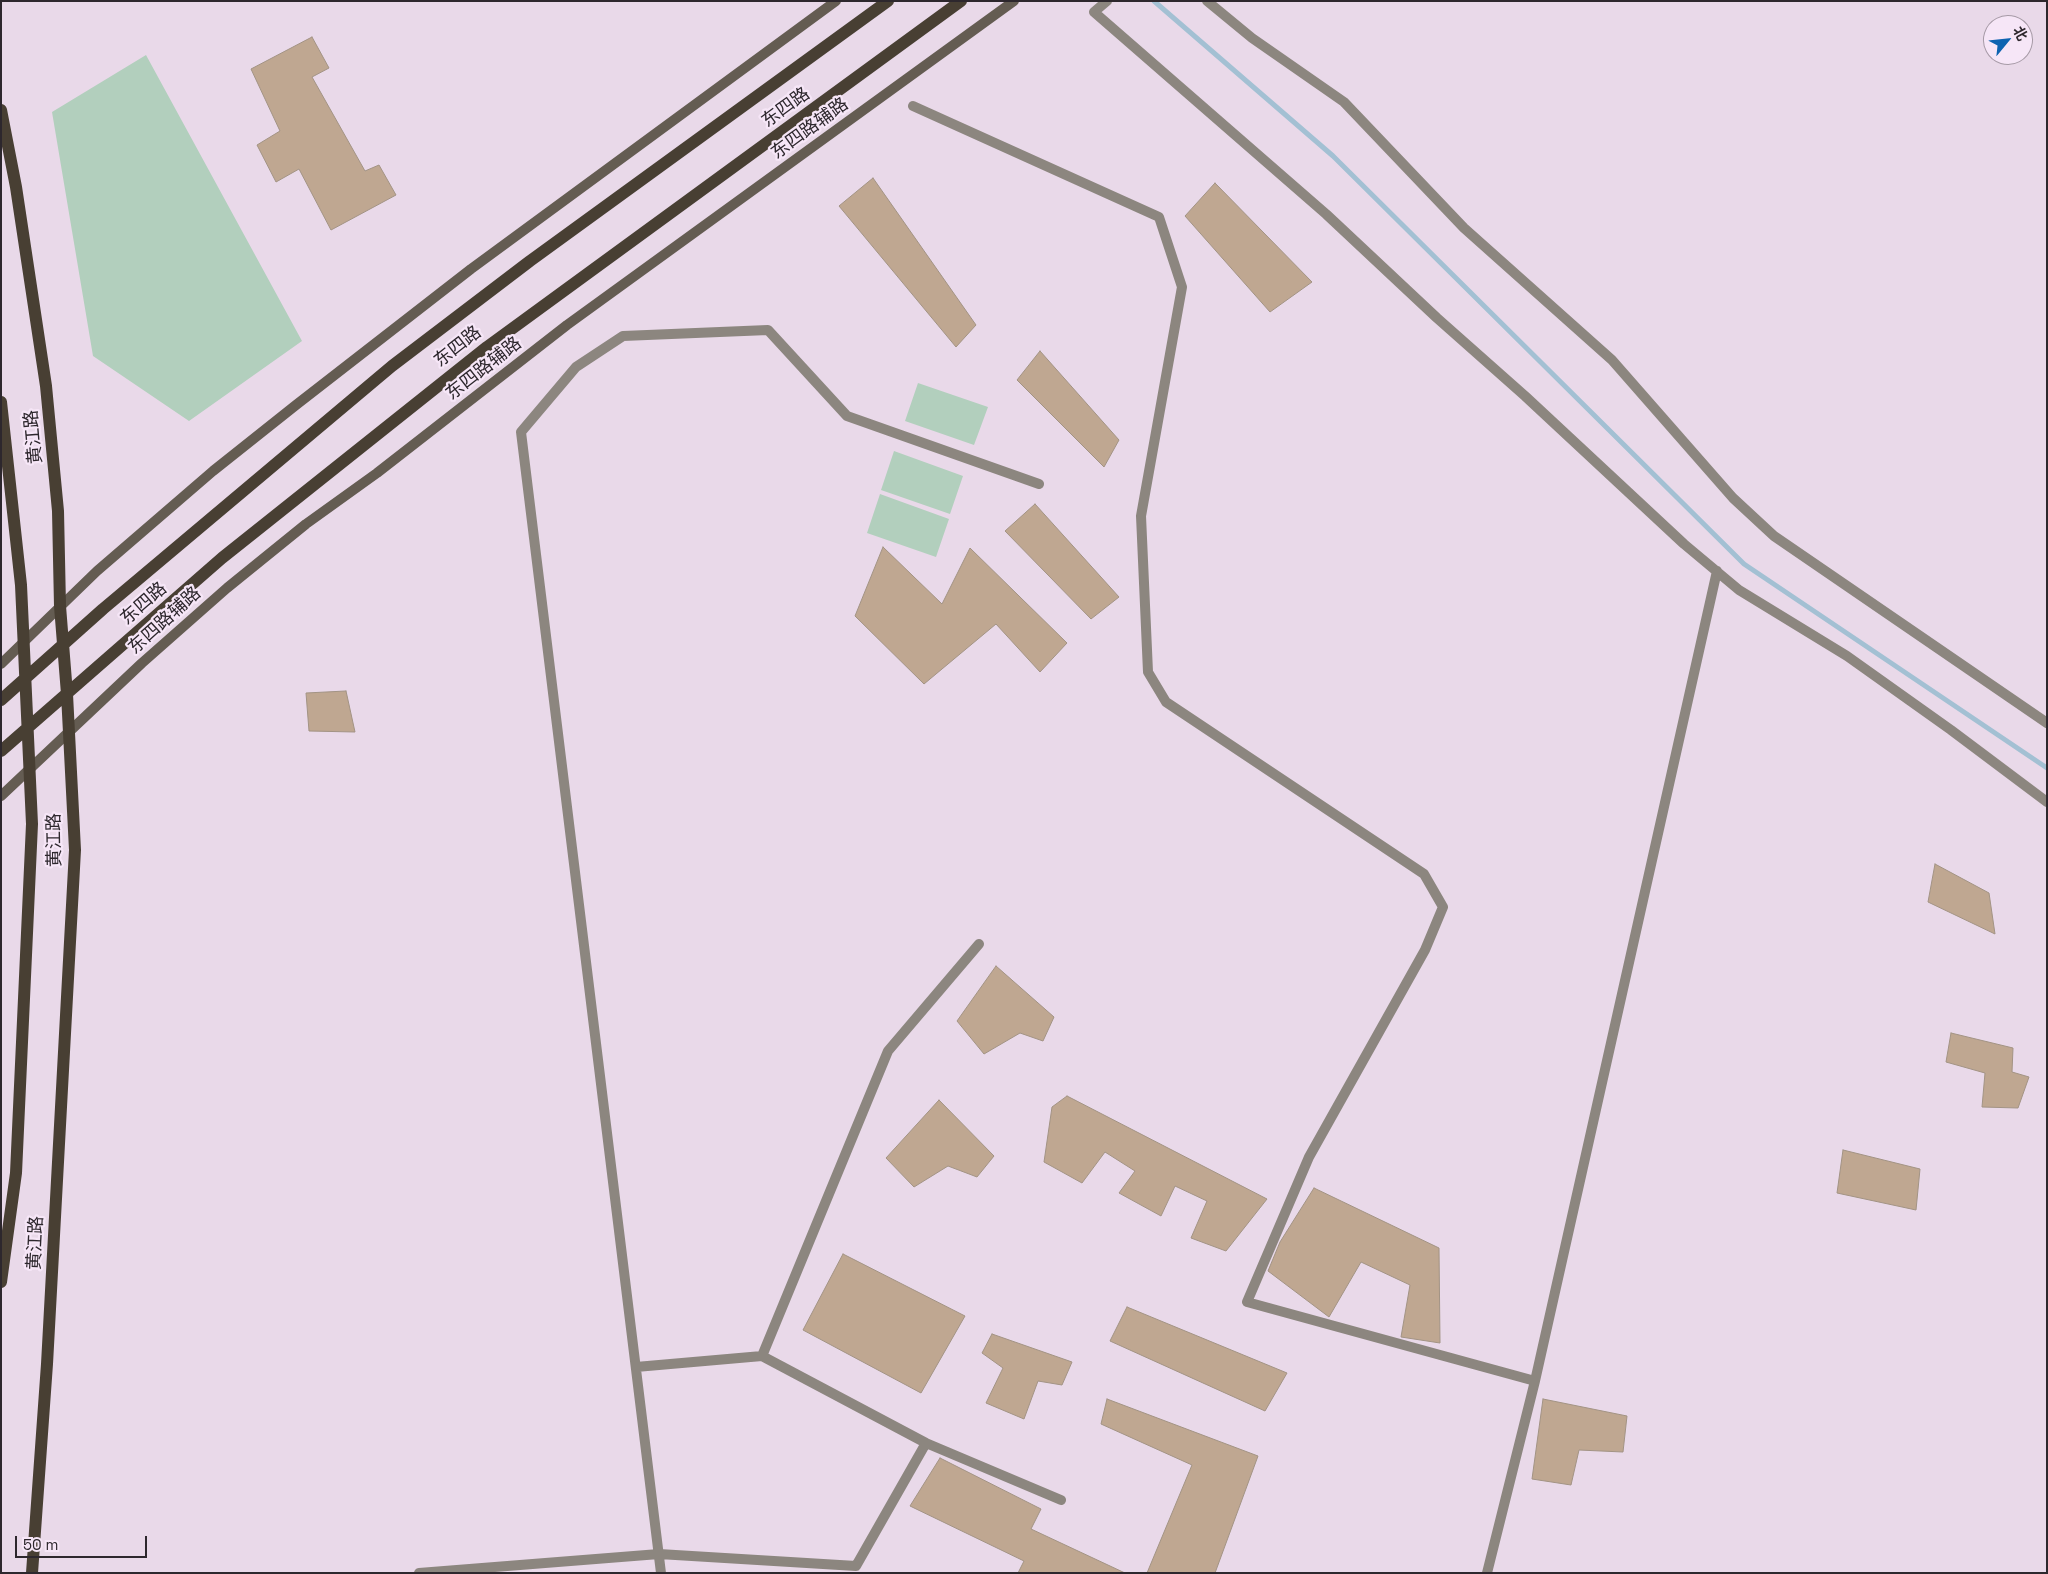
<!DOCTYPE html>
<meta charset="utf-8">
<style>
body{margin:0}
#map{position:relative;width:2048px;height:1574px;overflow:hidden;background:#e9d9e9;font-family:"Space Grotesk","Noto Sans SC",sans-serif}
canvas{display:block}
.frame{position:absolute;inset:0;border:2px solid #2d272d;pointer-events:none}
.north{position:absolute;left:1983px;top:15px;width:50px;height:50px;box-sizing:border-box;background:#f6e6f7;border:1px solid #a69aa6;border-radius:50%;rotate:62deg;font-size:14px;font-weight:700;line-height:20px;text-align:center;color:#2d272d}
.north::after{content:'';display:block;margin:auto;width:18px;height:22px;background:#0d63b1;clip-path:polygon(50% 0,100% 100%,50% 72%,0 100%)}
.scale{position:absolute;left:15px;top:1536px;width:132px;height:22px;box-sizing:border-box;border:2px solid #2d272d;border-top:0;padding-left:6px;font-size:15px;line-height:18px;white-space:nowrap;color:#2d272d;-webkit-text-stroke:4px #f6e6f7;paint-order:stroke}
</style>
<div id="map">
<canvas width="2048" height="1574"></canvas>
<div class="frame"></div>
<div class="north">北</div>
<div class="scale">50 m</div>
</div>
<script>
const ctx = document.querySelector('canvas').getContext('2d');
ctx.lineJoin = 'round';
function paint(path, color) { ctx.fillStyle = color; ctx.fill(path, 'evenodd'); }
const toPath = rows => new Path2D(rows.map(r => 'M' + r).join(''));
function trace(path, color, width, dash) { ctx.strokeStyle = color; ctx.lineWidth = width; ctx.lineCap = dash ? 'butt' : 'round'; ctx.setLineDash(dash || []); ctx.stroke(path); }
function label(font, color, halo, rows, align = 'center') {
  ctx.font = font + ' "Space Grotesk","Noto Sans SC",sans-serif'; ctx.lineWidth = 4.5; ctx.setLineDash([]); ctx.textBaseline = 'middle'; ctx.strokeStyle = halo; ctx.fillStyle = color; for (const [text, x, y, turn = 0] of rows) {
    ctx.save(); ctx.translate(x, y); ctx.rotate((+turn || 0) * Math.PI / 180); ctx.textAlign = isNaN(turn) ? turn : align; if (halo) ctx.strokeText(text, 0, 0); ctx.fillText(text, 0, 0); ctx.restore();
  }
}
paint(toPath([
 [146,55,302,341,189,421,93,356,52,112],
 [918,383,988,407,974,445,905,421],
 [894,451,963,476,950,514,881,490],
 [880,494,949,519,936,557,867,533]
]), '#b2cfbd');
trace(toPath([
 [1154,1,1333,156,1744,564,2047,768]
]), '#a3c0d3', 5);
const building = toPath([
 [312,37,329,68,312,77,365,171,379,165,396,195,331,230,299,169,276,182,257,145,280,131,251,69,312,37],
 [873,178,976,325,956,347,839,206,873,178],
 [1215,183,1312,282,1270,312,1185,216,1215,183],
 [1040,351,1119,440,1104,467,1017,380,1040,351],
 [1035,504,1119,597,1091,619,1005,531,1035,504],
 [883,547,942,604,970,548,1067,643,1040,672,996,624,924,684,855,616,883,547],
 [346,691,355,732,309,731,306,693,346,691],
 [1935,864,1989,893,1995,934,1928,902,1935,864],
 [996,966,1054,1017,1043,1041,1020,1033,984,1054,957,1021,996,966],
 [1951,1033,2013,1048,2012,1072,2029,1077,2018,1108,1982,1107,1985,1073,1946,1062,1951,1033],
 [1067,1096,1267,1199,1226,1251,1191,1238,1207,1201,1175,1186,1161,1216,1119,1193,1135,1171,1105,1152,1082,1183,1044,1162,1052,1107,1067,1096],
 [939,1100,994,1156,977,1177,948,1166,914,1187,886,1158,939,1100],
 [1843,1150,1920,1169,1916,1210,1837,1193,1843,1150],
 [1314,1188,1439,1248,1440,1343,1401,1337,1410,1285,1361,1262,1329,1317,1268,1271,1280,1242,1314,1188],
 [843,1254,965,1316,921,1393,803,1330,843,1254],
 [1127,1307,1287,1373,1265,1411,1110,1341,1127,1307],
 [992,1334,1072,1362,1062,1385,1038,1381,1024,1419,986,1403,1003,1368,982,1353,992,1334],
 [1107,1399,1258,1456,1215,1573,1147,1573,1192,1465,1101,1424,1107,1399],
 [1543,1399,1627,1416,1623,1452,1579,1450,1571,1485,1532,1479,1543,1399],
 [940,1458,1041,1509,1031,1529,1125,1573,1018,1573,1024,1561,910,1506,940,1458]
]);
paint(building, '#bfa791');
trace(building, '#a29384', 1);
trace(toPath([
 [1107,1,1094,12,1326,214,1437,318,1525,396,1684,544,1739,590,1847,656,1951,730,2047,802],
 [1207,1,1252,38,1344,102,1464,228,1612,360,1733,498,1774,536,2047,723],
 [913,106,1159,217,1182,287,1141,516,1148,672,1166,702,1424,874,1443,907,1425,950,1309,1157,1247,1302,1535,1381],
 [762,1356,888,1051,979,944],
 [636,1367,762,1356,926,1443,1061,1500],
 [419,1573,659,1554,856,1566,926,1443],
 [661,1573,521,432,576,367,623,336,768,330,847,416,1039,484],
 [1487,1573,1535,1381,1717,571]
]), '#8c867f', 10);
trace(toPath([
 [1,664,97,571,213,471,296,405,471,269,836,1],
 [1,796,142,663,227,588,306,524,377,473,567,325,1014,1]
]), '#645c52', 10);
trace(toPath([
 [1,110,16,187,46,386,58,511,60,606,67,694,75,850,47,1364,32,1573],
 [1,402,21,585,32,824,16,1173,1,1282],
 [1,700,103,609,392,366,530,261,888,1],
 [1,751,222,558,487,347,961,1]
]), '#483f33', 12);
label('18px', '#2d272d', '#f6e6f7', [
 ["东四路",786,108,-36],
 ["东四路辅路",810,129,-36],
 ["东四路",458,347,-38],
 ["东四路辅路",484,369,-38],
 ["黄江路",34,437,-95],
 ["东四路",144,604,-41],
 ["东四路辅路",165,621,-42],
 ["黄江路",55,840,-91],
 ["黄江路",36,1243,-87]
]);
</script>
